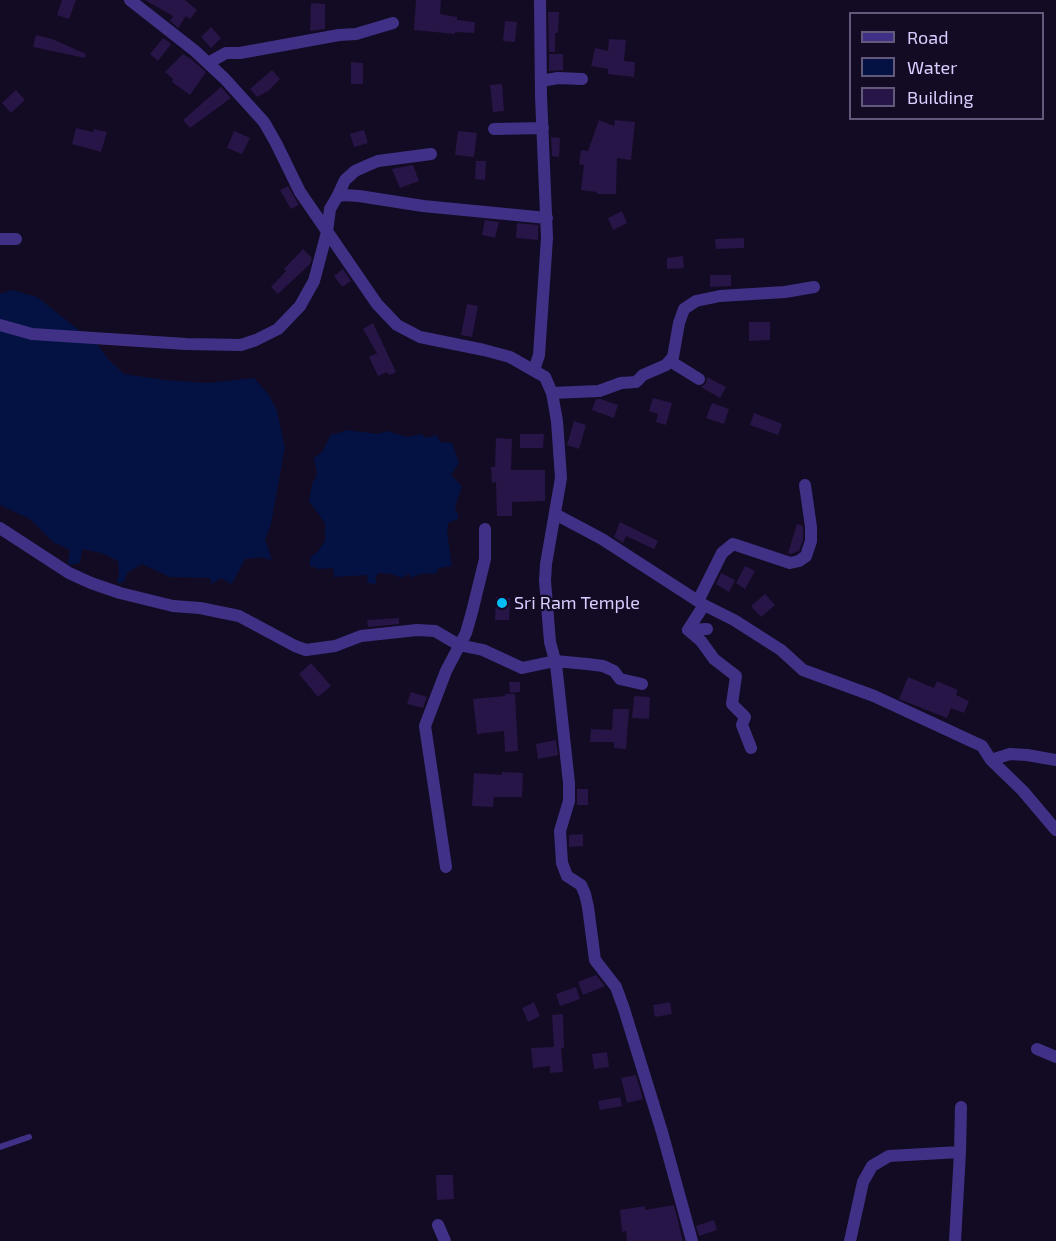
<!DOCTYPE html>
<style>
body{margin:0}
#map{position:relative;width:1056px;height:1241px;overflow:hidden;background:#130b23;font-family:"Exo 2",sans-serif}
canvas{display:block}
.legend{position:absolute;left:849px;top:12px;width:195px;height:108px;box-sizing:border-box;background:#130b23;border:2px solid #63597b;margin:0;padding:8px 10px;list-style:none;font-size:18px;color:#dacdff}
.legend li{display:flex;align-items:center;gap:12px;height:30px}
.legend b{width:30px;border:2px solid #63597b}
</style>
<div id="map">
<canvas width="1056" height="1241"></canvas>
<ul class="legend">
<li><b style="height:8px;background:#403187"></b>Road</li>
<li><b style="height:16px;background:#041243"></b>Water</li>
<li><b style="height:16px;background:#261546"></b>Building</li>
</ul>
</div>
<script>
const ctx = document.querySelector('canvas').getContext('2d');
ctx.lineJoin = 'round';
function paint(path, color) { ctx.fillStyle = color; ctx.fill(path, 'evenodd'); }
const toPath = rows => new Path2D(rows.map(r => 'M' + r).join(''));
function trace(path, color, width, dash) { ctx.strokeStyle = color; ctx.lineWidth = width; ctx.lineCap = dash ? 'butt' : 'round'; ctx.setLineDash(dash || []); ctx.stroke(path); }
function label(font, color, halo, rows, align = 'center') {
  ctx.font = font + ' "Exo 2",sans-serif'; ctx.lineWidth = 4.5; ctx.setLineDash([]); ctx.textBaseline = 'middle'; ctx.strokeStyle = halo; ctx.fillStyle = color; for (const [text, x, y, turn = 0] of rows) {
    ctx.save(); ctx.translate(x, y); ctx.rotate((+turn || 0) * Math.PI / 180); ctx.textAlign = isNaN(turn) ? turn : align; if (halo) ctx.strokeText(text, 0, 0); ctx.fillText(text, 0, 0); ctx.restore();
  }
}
paint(toPath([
 [12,290,37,297,98,345,108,359,124,374,165,380,208,383,254,378,269,395,277,411,285,447,271,524,265,540,272,560,260,557,245,559,232,584,221,578,212,584,210,578,170,577,142,564,127,573,123,583,117,583,119,573,118,561,101,553,82,549,80,563,68,565,70,550,53,542,30,519,0,505,0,294],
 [347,430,378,434,388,431,406,437,421,434,426,438,437,435,440,442,452,443,459,463,451,475,462,486,455,507,458,515,458,519,448,523,447,532,452,566,439,568,435,574,424,573,410,578,410,573,402,578,392,574,378,573,375,578,377,584,367,583,368,575,334,577,333,568,319,569,310,566,310,558,318,551,325,541,325,523,309,501,312,484,317,475,314,458,323,451,331,434,336,434]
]), '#041243');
paint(toPath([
 [62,0,76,0,69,19,57,15],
 [145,0,185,0,197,10,190,19,186,16,178,28,170,21,173,16],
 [416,0,441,0,440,14,457,17,457,20,475,22,474,33,455,32,455,34,414,30],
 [311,3,325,4,325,29,310,31],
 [548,12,559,12,558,33,555,33,555,52,549,52],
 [505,21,517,22,515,42,503,41],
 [211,27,221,38,211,48,201,37],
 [36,35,52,39,86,54,85,58,33,47],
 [163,38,171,44,158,61,150,54],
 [609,39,626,40,624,61,635,62,634,77,608,74,608,69,591,66,595,48,608,51],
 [183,54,191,59,206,72,190,95,172,82,173,79,165,72],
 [549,54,563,54,563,70,549,71],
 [351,62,363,63,363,84,351,84],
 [272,70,280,79,268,91,257,97,250,89],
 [502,84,504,111,493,112,490,85],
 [221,87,231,98,190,128,183,120],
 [16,90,25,100,11,113,2,103],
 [599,120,614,126,615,120,635,122,631,160,617,158,616,194,597,194,597,192,581,190,584,165,579,164,581,150,588,151],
 [76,128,93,132,94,129,107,132,101,152,72,144],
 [364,130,368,143,354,147,350,134],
 [234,131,250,138,242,154,227,148],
 [458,131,477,133,474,157,455,155],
 [551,137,560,138,559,157,552,156],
 [476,161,486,161,485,180,475,179],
 [413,165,419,181,400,188,392,169],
 [288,186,299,205,291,209,280,190],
 [622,211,627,223,613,230,608,218],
 [485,220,499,222,495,238,482,235],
 [517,223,538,225,538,240,516,238],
 [744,238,744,248,716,249,715,239],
 [303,249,312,258,310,264,278,294,271,287,286,271,284,269],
 [683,256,684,268,667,269,667,258],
 [343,269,351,281,342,287,334,276],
 [710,275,731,275,731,286,710,287],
 [467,304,478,306,472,337,461,335],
 [749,322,770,322,770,340,749,341],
 [373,323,396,372,389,375,387,372,378,376,369,357,377,353,363,329],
 [707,377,726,387,720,398,701,387,706,383],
 [653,398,672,403,666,425,656,422,658,414,649,411],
 [596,399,601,399,618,405,614,418,592,410],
 [712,403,729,409,724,424,706,418],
 [754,413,782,424,778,435,750,425],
 [574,421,586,425,579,449,567,445],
 [520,434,544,434,543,448,520,448],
 [496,438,512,439,511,470,545,470,545,501,512,502,512,516,497,516,496,482,492,483,491,467,495,467],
 [620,522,658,541,654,549,626,536,623,543,614,537],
 [797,524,803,526,803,540,799,551,791,554,788,553],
 [745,566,755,571,745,589,736,583],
 [721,573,735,580,729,592,716,584],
 [765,594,775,605,761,617,751,606],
 [496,597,510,598,509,620,495,620],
 [399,618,399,624,368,627,367,620],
 [311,663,331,686,318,697,299,674],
 [908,677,934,688,937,681,958,690,956,695,969,701,964,713,951,708,947,718,899,699],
 [509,682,520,682,520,692,510,693],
 [411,692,427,697,423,708,407,704],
 [505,694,515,694,518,751,505,752,504,731,477,734,473,699,505,696],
 [634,696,650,697,649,719,632,718],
 [613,709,629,709,626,749,614,748,614,742,590,742,591,729,612,730],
 [556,740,558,755,538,759,536,744],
 [502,772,523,773,522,797,494,797,493,807,472,806,474,773,502,775],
 [577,789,588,789,588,805,577,805],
 [583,834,583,846,569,847,569,835],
 [596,975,605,986,583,995,578,982],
 [576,987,580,999,560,1006,556,994],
 [534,1002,540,1016,528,1022,522,1008],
 [670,1002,672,1014,655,1017,653,1005],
 [563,1014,564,1048,561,1048,563,1072,550,1073,550,1066,533,1068,531,1048,554,1047,552,1015],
 [607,1052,609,1067,594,1069,592,1054],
 [636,1075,643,1099,627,1103,621,1078],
 [620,1097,622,1106,600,1110,598,1101],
 [436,1175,453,1175,454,1199,437,1200],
 [674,1205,683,1241,627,1241,626,1231,622,1232,620,1210,645,1206,645,1210],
 [714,1220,717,1230,699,1236,696,1226]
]), '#261546');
trace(toPath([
 [0,1147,29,1137]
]), '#403187', 6);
trace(toPath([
 [130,0,195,51,225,79,264,122,276,143,300,192,377,304,397,325,420,337,484,350,510,357,545,377,552,393,557,421,561,478,546,564,545,581,550,642,556,664,569,783,569,801,560,831,562,863,567,876,581,885,585,894,588,907,595,960,616,987,624,1009,662,1132,692,1241],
 [208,63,226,53,240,53,339,35,356,34,393,23],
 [541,81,558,78,582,79],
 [494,129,543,128],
 [337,197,345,180,355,171,366,166,378,161,431,154],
 [0,239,16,239],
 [0,325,32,334,186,344,241,345,256,340,278,329,300,306,314,281,327,232,330,209,337,197,343,195,359,196,423,206,547,218],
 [670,361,699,379],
 [534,370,539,355,547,238,541,96,540,0],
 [552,393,599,391,621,383,636,382,643,375,666,365,673,357,679,323,684,309,696,301,720,296,785,292,814,287],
 [555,514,602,539,704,605,734,620,781,650,803,670,874,696,982,746,991,760,1023,791,1056,830],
 [0,528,69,573,91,583,120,593,173,606,200,608,239,616,295,646,306,650,335,646,361,636,417,630,435,631,459,645,483,650,522,668,555,661,587,664,603,666,614,671,620,679,642,684],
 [698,601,722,553,733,544,790,563,799,561,806,556,811,541,811,527,805,485],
 [704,605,688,630,701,641,714,659,736,676,732,704,745,717,742,725,751,748],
 [688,630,707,629],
 [991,760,1010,754,1027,755,1056,760],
 [446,867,425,726,446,671,466,633,472,612,485,559,485,529],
 [1037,1049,1056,1057],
 [438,1225,445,1241],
 [850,1241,863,1182,872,1166,889,1156,960,1152],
 [955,1241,960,1152,961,1107]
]), '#403187', 12);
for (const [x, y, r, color] of [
 [502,603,6,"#00bdf8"]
]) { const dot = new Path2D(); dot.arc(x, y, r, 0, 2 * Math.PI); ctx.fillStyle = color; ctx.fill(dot); trace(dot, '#130b23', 2); }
label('18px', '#dacdff', '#130b23', [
 ["Sri Ram Temple",514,603]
], 'left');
</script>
